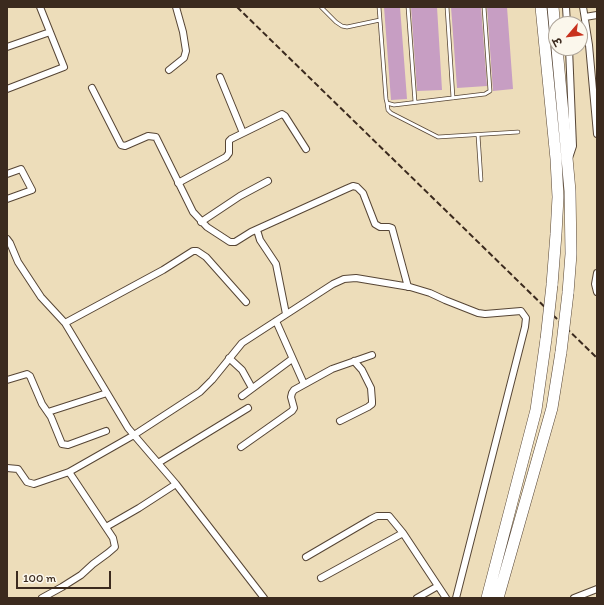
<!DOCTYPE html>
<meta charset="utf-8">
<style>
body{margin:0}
#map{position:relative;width:604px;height:605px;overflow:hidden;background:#edddba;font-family:Itim,"Playpen Sans Deva",sans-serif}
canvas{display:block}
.frame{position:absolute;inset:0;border:8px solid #3b2a1e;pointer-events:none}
.north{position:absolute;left:548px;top:16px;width:40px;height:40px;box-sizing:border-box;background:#fbf7ec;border:1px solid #aea59a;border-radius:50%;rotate:242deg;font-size:11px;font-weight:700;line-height:16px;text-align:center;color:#3b2a1e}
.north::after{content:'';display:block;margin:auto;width:14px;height:18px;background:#c8321e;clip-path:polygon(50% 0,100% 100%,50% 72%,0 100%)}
.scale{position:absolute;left:16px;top:571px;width:95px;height:18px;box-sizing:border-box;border:2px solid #3b2a1e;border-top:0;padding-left:5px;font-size:12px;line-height:14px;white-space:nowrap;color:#3b2a1e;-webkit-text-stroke:3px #fbf7ec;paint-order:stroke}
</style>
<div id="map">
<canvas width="604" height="605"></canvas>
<div class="frame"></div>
<div class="north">उ</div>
<div class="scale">100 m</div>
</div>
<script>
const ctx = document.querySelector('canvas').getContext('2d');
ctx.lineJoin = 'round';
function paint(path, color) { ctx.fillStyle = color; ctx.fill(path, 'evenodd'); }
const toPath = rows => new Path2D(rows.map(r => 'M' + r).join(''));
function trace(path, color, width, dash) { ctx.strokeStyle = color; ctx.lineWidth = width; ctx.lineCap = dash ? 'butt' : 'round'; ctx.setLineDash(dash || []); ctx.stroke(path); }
paint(toPath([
 [384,7,400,7,407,99,391,100],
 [411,7,437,7,442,90,417,91],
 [451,7,481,7,487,86,457,88],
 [487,7,507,7,513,89,493,91]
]), '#c79ec3');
const lane = toPath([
 [321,7,336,22,342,26,347,27,380,20],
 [379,7,386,99,387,103,394,105,485,94,490,91,484,7],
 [408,7,415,102],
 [447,7,453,98],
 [387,103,388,110,391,113,438,137,518,132],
 [478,135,481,180]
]);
const street = toPath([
 [566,7,567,24],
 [583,7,589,45,597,134],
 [585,17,597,15],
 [7,47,50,32],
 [569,48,573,146,569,158],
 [169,70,184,58,186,51,183,32,176,7],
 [220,77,243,133],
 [92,88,121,145,125,146,148,136,156,137,193,212,207,227,230,242,235,242,251,232,346,189,353,186,357,187,363,193,375,224,380,227,389,227,392,228,408,287],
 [7,89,64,67,40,7],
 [7,174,21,169,32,190,7,199],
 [178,183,226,157,229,153,229,141,231,139,282,114,285,116,306,149],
 [201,222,240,196,268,181],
 [257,230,260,240,276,264,286,314],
 [7,239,10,243,18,262,41,297,65,323,128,428,176,484,264,598],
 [597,273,595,284,597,292],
 [276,321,304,384],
 [65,323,163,270,193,251,197,251,206,257,246,302],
 [229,358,242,370,252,388],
 [7,380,27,374,30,376,42,404,51,417,62,444,68,445,106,431],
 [242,396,292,359],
 [48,412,107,393],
 [340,421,368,407,372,404,372,401,371,388,362,370,354,361],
 [241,447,292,411,294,408,291,397,292,393,294,390,332,369,372,355],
 [158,463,248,408],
 [7,468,18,469,27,482,34,484,69,472,134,435,200,392,212,380,242,343,333,284,344,279,356,278,410,287,430,293,445,300,478,313,485,314,521,311,526,318,525,327,456,598],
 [106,527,139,508,176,484],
 [306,557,371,519,377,516,389,516,403,533,446,598],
 [321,578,403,533],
 [42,598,62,587,81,575,93,564,108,553,115,547,113,538,69,472],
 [417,598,438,586],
 [574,598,597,589]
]);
const highway = toPath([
 [541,7,556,159,558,197,556,234,552,285],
 [553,7,556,40],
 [557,48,570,191,571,254,568,293],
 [487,598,536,410,546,339],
 [498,598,552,408,561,352]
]);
trace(lane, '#564535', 4.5);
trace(street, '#564535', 8);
trace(highway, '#564535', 12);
trace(lane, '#fff', 3);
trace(street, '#fff', 6);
trace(highway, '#fff', 11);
trace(toPath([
 [237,7,597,358]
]), '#3b2a1e', 2, [6, 3]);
const highwayBridge = toPath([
 [546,339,552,285],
 [561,352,568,293]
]);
trace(highwayBridge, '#564535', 12, []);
trace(highwayBridge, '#fff', 11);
</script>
